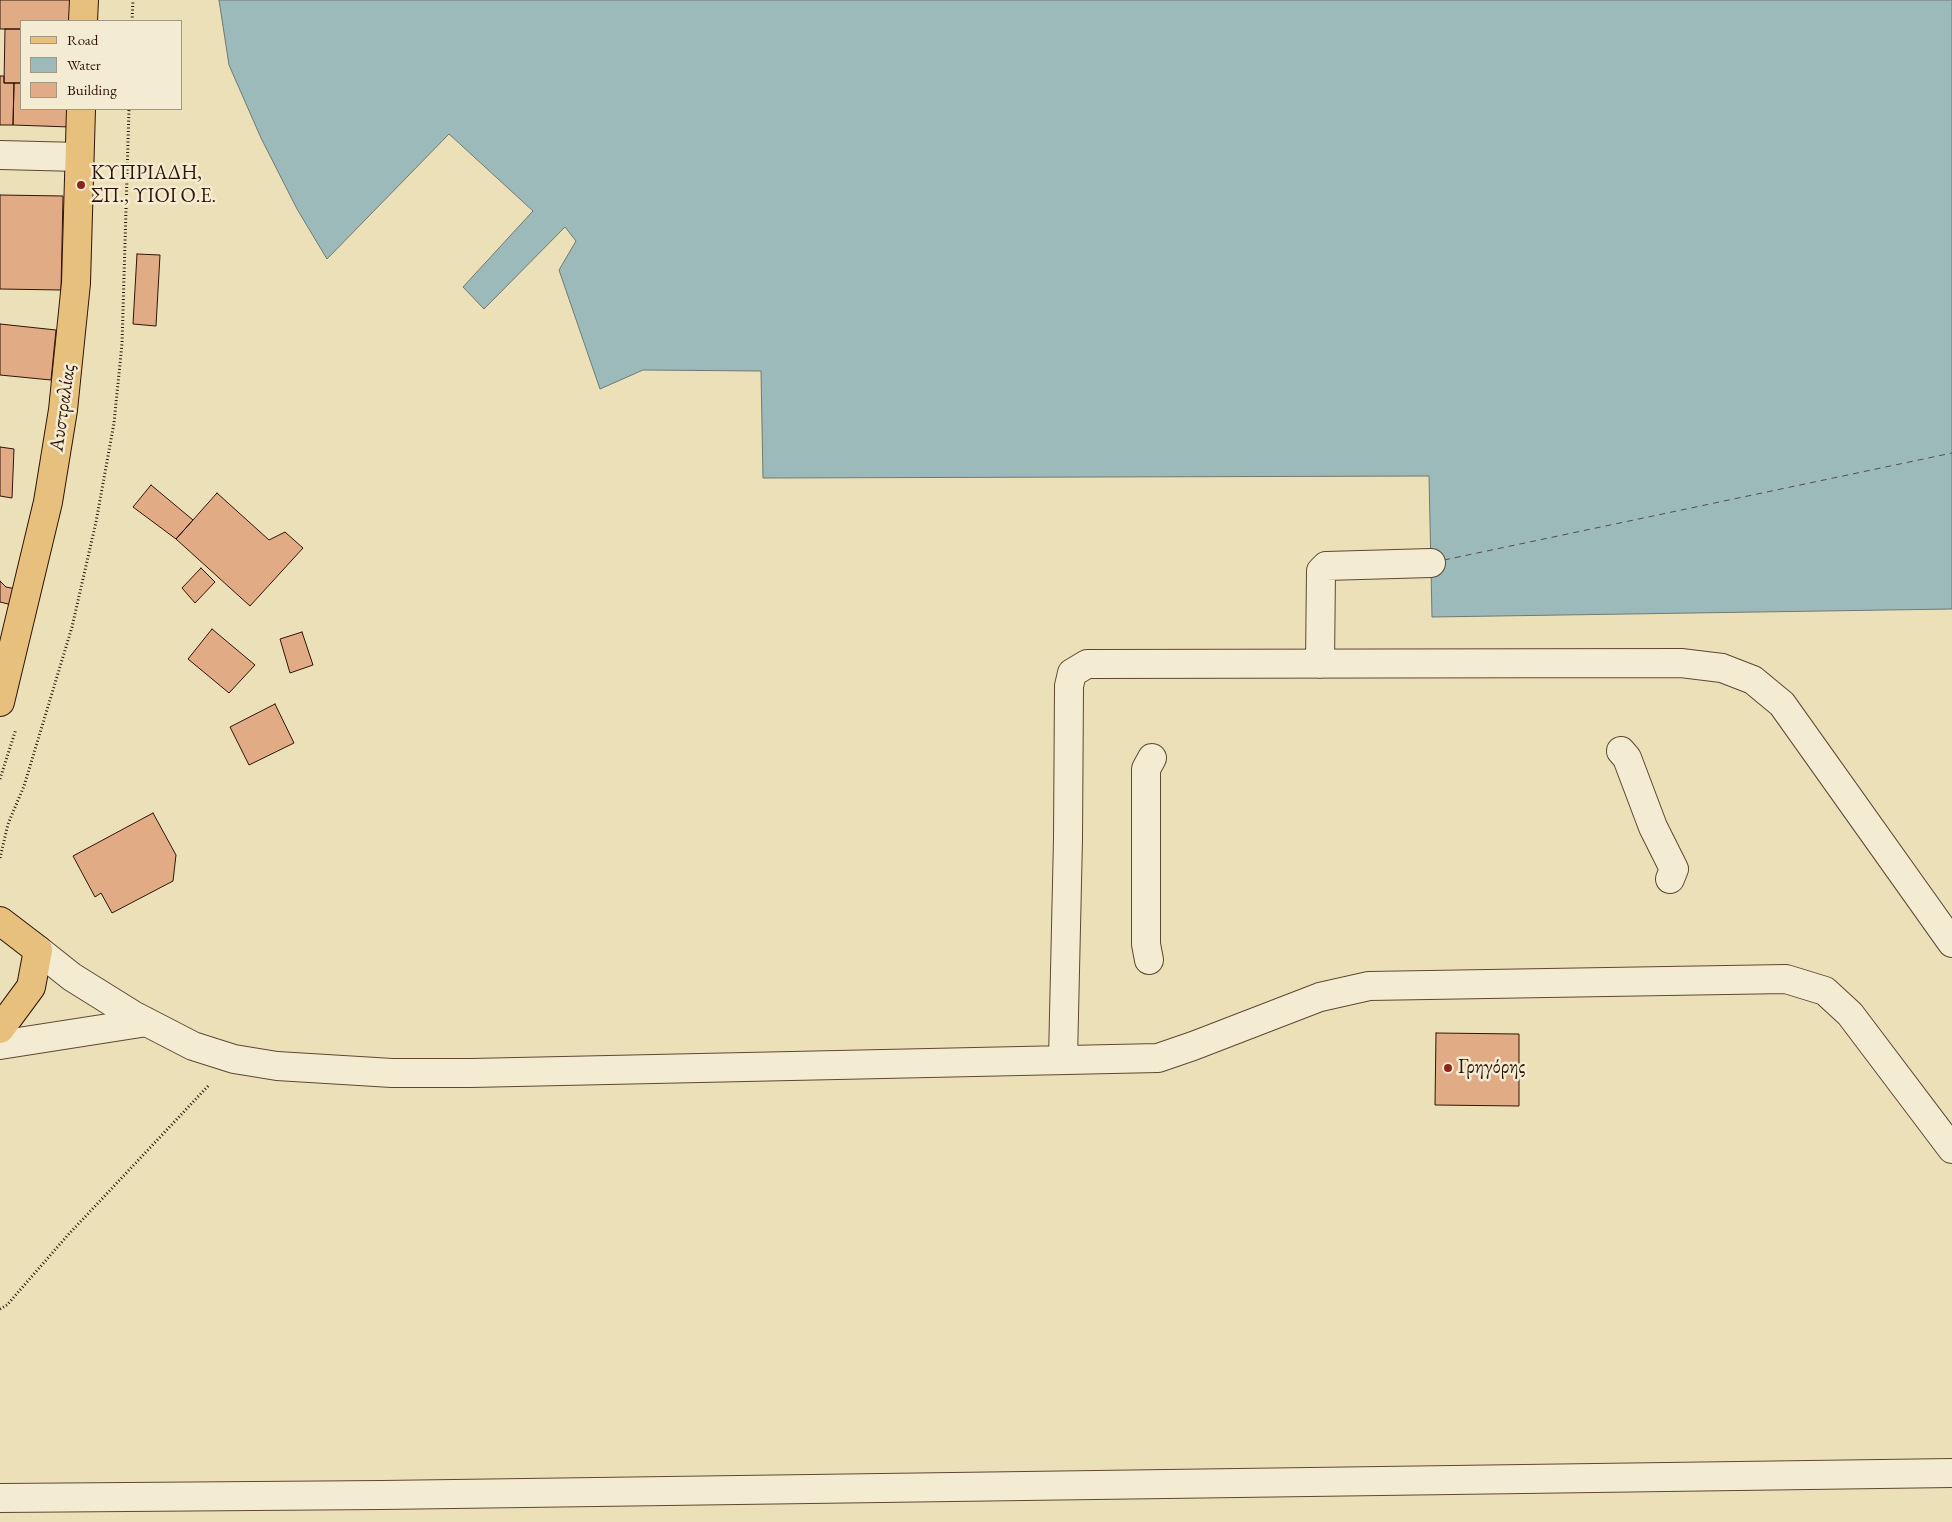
<!DOCTYPE html>
<meta charset="utf-8">
<style>
body{margin:0}
#map{position:relative;width:1952px;height:1522px;overflow:hidden;background:#ece0b9;font-family:"EB Garamond",serif}
canvas{display:block}
.legend{position:absolute;left:20px;top:20px;width:162px;height:90px;box-sizing:border-box;background:#f3ebd2;border:1px solid #a59581;margin:0;padding:6px 9px;list-style:none;font-size:15px;color:#301408}
.legend li{display:flex;align-items:center;gap:10px;height:25px}
.legend b{width:25px;border:1px solid #a59581}
</style>
<div id="map">
<canvas width="1952" height="1522"></canvas>
<ul class="legend">
<li><b style="height:6px;background:#e6c07c"></b>Road</li>
<li><b style="height:14px;background:#9dbaba"></b>Water</li>
<li><b style="height:14px;background:#e1ab86"></b>Building</li>
</ul>
</div>
<script>
const ctx = document.querySelector('canvas').getContext('2d');
ctx.lineJoin = 'round';
function paint(path, color) { ctx.fillStyle = color; ctx.fill(path, 'evenodd'); }
const toPath = rows => new Path2D(rows.map(r => 'M' + r).join(''));
function trace(path, color, width, dash) { ctx.strokeStyle = color; ctx.lineWidth = width; ctx.lineCap = dash ? 'butt' : 'round'; ctx.setLineDash(dash || []); ctx.stroke(path); }
function label(font, color, halo, rows, align = 'center') {
  ctx.font = font + ' "EB Garamond",serif'; ctx.lineWidth = 5; ctx.setLineDash([]); ctx.textBaseline = 'middle'; ctx.strokeStyle = halo; ctx.fillStyle = color; for (const [text, x, y, turn = 0] of rows) {
    ctx.save(); ctx.translate(x, y); ctx.rotate((+turn || 0) * Math.PI / 180); ctx.textAlign = isNaN(turn) ? turn : align; if (halo) ctx.strokeText(text, 0, 0); ctx.fillText(text, 0, 0); ctx.restore();
  }
}
const water = toPath([
 [219,0,1952,0,1952,609,1432,617,1429,476,763,478,761,371,643,370,600,389,559,270,576,241,565,227,484,309,463,287,533,211,449,134,327,259,297,209,261,138,229,65,219,0]
]);
paint(water, '#9dbaba');
trace(water, '#717873', 1);
trace(toPath([
 [1444,560,1952,453]
]), '#564e46', 1, [6, 5]);
const building = toPath([
 [0,0,73,0,73,21,21,21,21,29,0,29,0,0],
 [5,29,21,29,21,83,4,83,5,29],
 [0,76,4,76,4,83,14,83,13,125,0,125,0,76],
 [14,83,21,83,21,109,70,109,70,127,13,125,14,83],
 [0,195,63,196,61,290,0,289,0,195],
 [137,254,160,255,156,326,133,324,137,254],
 [0,324,56,330,51,380,0,375,0,324],
 [0,447,14,449,12,498,0,496,0,447],
 [151,485,193,520,176,539,133,507,151,485],
 [217,493,269,540,285,532,303,548,250,606,176,539,217,493],
 [201,568,215,582,195,603,182,588,201,568],
 [0,581,6,587,16,589,12,605,0,602,0,581],
 [212,629,255,665,229,693,188,659,212,629],
 [302,632,313,665,290,673,280,639,302,632],
 [275,704,294,743,249,765,230,727,275,704],
 [153,813,176,855,173,881,112,913,101,893,95,897,73,856,153,813],
 [1436,1033,1519,1034,1519,1106,1435,1105,1436,1033]
]);
paint(building, '#e1ab86');
trace(building, '#301408', 1);
const minor = toPath([
 [0,155,79,157],
 [1320,664,1321,571,1326,566,1431,563],
 [1621,751,1627,758,1653,827,1674,869,1670,879],
 [38,950,72,977,133,1015,193,1046,234,1059,277,1066,392,1073,471,1073,1158,1058,1193,1046,1320,997,1369,986,1786,979,1825,991,1850,1014,1952,1149],
 [1149,960,1146,944,1146,769,1152,758],
 [0,1045,147,1022],
 [1063,1059,1068,839,1069,686,1072,673,1087,664,1681,663,1722,668,1753,680,1782,704,1952,943],
 [0,1498,382,1495,1952,1473]
]);
const major = toPath([
 [83,21,84,0],
 [0,702,48,502,63,410,76,283,81,109],
 [0,921,38,950,31,987,0,1029]
]);
trace(minor, '#5f4734', 30);
trace(major, '#301408', 30);
trace(toPath([
 [132,21,133,0],
 [0,779,16,729],
 [0,858,8,824,24,786,72,627,96,522,114,423,122,344,129,109],
 [0,1309,7,1305,67,1236,209,1085]
]), '#301408', 3, [1, 2.5]);
trace(minor, '#f3ebd2', 28);
trace(major, '#e6c07c', 28);
for (const [x, y, r, color] of [
 [81,185,5,"#8f2418"],
 [1448,1068,5,"#8f2418"]
]) { const dot = new Path2D(); dot.arc(x, y, r, 0, 2 * Math.PI); ctx.fillStyle = color; ctx.fill(dot); trace(dot, '#f3ebd2', 2); }
label('20px', '#301408', '#f3ebd2', [
 ["ΚΥΠΡΙΑΔΗ,",91,174],
 ["ΣΠ., ΥΙΟΙ Ο.Ε.",91,197],
 ["Γρηγόρης",1458,1068]
], 'left');
label('20px', '#301408', '#f3ebd2', [
 ["Αυστραλίας",63,408,-82]
]);
</script>
